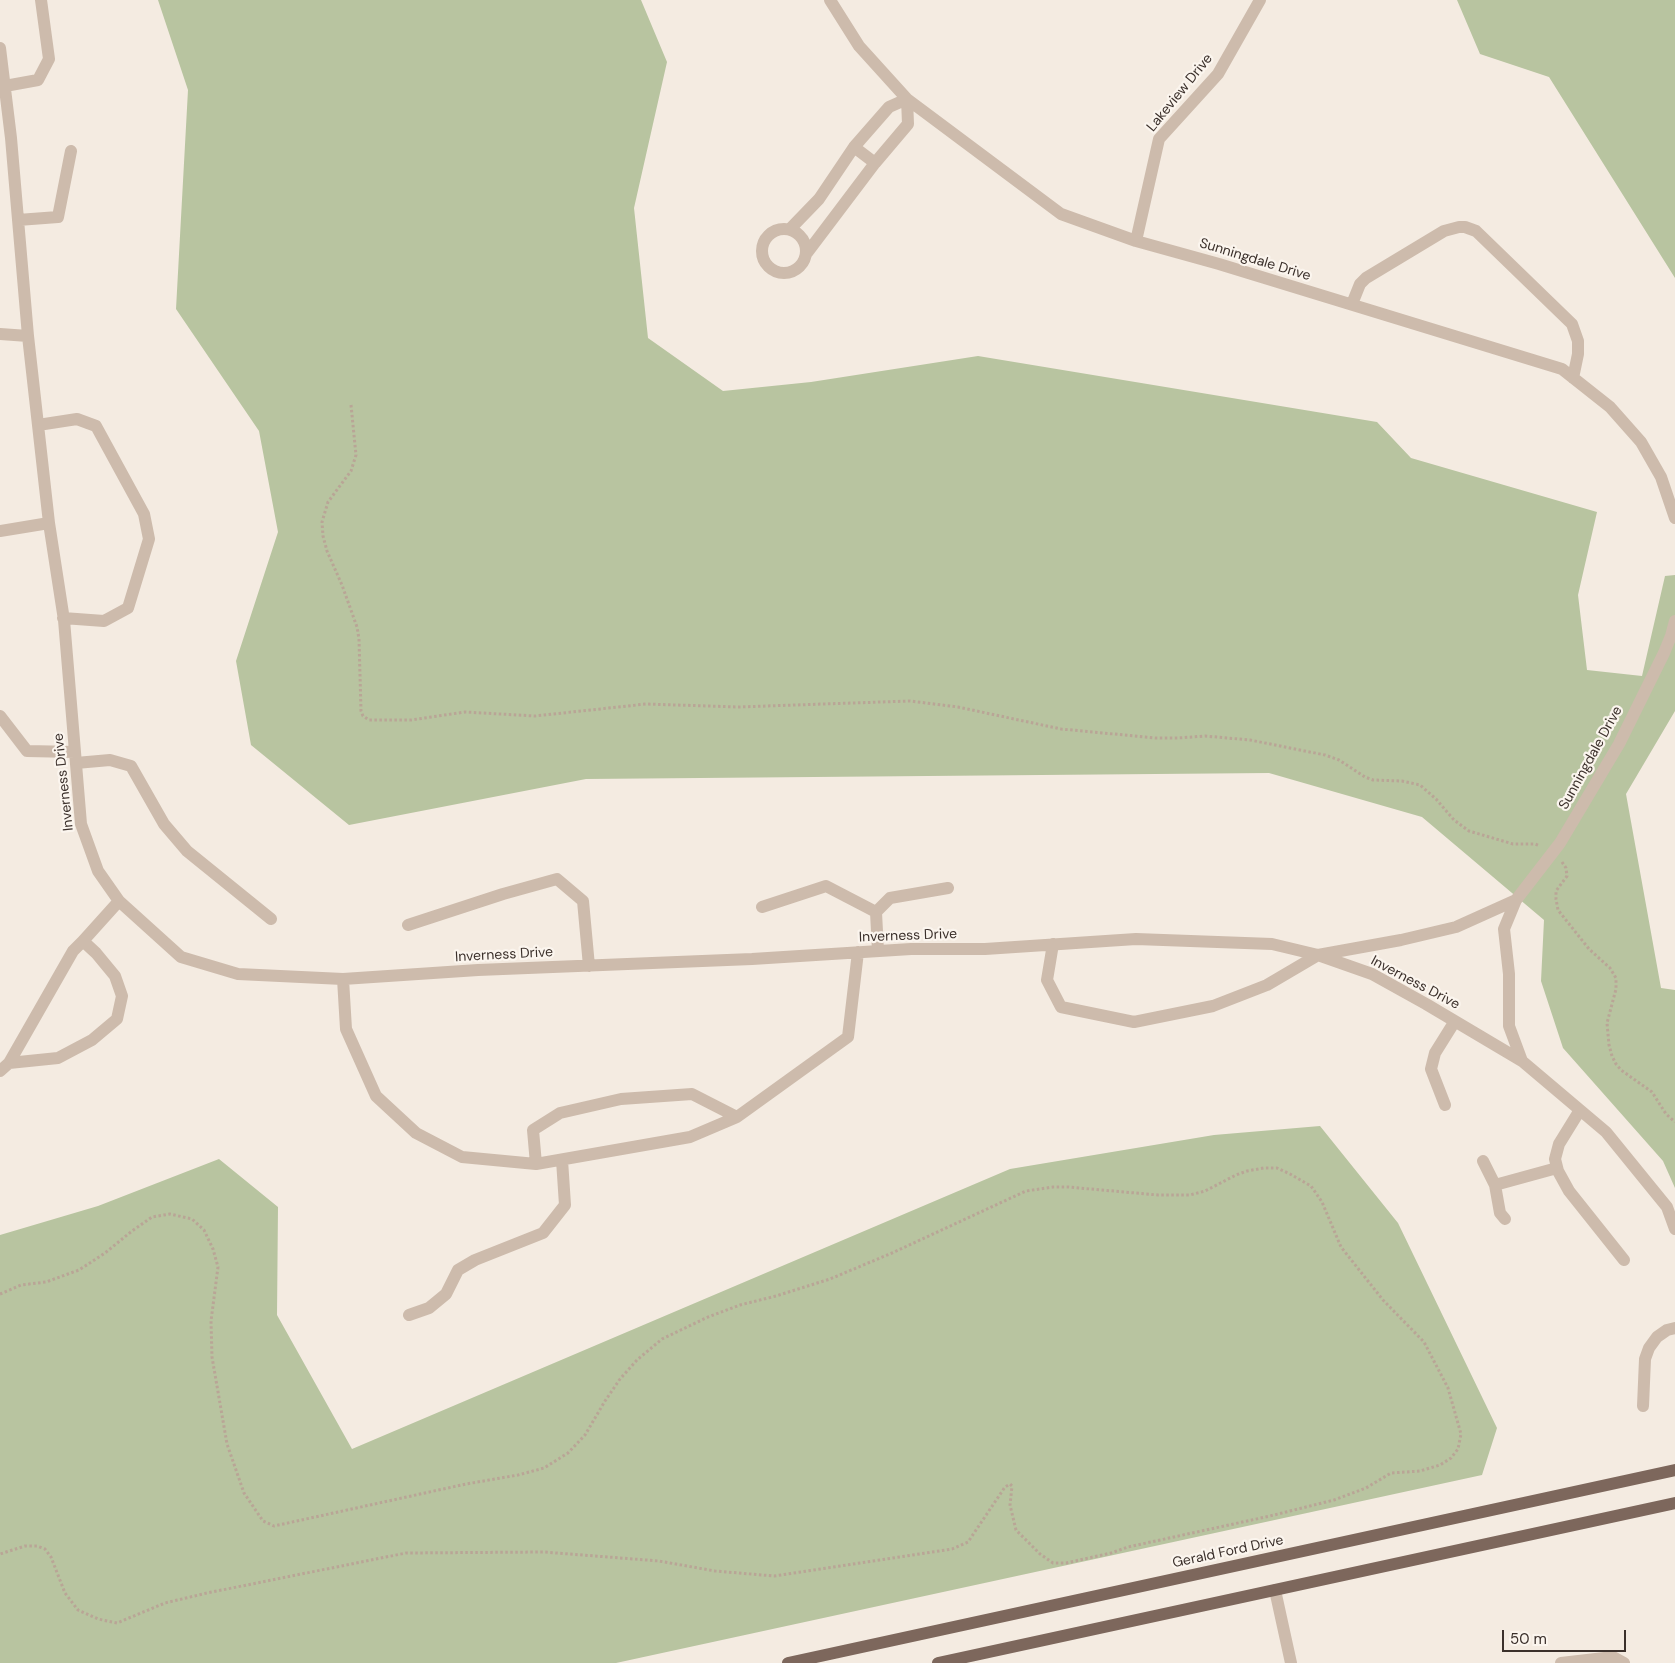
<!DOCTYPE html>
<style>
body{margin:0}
#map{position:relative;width:1675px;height:1663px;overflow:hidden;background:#f4ebe1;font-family:"DM Sans",sans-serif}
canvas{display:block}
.scale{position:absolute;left:1502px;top:1630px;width:124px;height:22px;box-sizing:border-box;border:2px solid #3b302b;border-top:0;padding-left:6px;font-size:15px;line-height:18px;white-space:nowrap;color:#3b302b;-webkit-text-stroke:4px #fbf5ee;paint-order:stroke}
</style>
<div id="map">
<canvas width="1675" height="1663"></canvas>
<div class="scale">50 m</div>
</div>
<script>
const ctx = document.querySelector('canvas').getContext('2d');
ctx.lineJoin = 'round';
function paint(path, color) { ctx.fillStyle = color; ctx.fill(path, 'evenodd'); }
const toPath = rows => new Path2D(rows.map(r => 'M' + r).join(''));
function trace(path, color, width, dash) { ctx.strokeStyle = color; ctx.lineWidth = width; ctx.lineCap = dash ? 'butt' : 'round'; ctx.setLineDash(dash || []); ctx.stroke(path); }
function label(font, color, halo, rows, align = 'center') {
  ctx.font = font + ' "DM Sans",sans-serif'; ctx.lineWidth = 4.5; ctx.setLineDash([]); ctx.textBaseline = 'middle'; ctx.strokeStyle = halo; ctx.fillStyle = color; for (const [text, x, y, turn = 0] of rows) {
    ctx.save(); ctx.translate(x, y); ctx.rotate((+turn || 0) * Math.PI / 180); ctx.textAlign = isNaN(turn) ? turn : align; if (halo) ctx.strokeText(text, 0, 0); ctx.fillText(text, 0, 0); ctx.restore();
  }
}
paint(toPath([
 [158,0,641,0,667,62,634,208,648,338,723,391,811,382,978,356,1377,422,1411,458,1597,512,1578,595,1587,670,1642,676,1665,576,1675,575,1675,711,1626,794,1661,988,1675,990,1675,1188,1663,1161,1563,1048,1541,981,1544,920,1422,817,1269,773,586,779,349,825,251,745,236,661,278,532,259,431,176,309,188,90],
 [1457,0,1675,0,1675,278,1549,77,1480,54],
 [1320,1126,1398,1223,1497,1428,1482,1475,616,1663,0,1663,0,1235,98,1206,219,1159,278,1207,277,1315,352,1449,1010,1169,1214,1135]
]), '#b8c4a0');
trace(toPath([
 [351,405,356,455,351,471,328,502,322,522,323,536,327,551,342,585,357,627,359,639,361,711,363,716,369,720,411,720,465,712,535,716,646,704,738,707,910,701,958,707,1061,729,1156,738,1178,738,1205,736,1250,740,1325,755,1339,760,1365,777,1373,780,1402,781,1420,785,1436,799,1454,820,1469,831,1513,844,1535,844,1540,846],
 [1562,862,1566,868,1567,876,1556,891,1556,899,1558,910,1589,949,1610,968,1616,978,1616,989,1607,1023,1609,1045,1612,1056,1616,1064,1621,1070,1652,1092,1666,1114,1675,1122],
 [0,1294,21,1285,46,1282,79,1270,105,1253,132,1231,152,1217,170,1214,192,1219,204,1230,213,1249,218,1267,211,1321,212,1357,227,1444,244,1493,263,1521,274,1526,466,1484,518,1475,544,1468,568,1453,585,1435,605,1401,620,1379,637,1360,662,1339,708,1317,740,1305,776,1296,830,1279,892,1253,1026,1191,1053,1187,1068,1187,1158,1195,1190,1195,1205,1191,1236,1175,1247,1171,1264,1168,1277,1168,1290,1174,1311,1186,1322,1202,1341,1247,1383,1300,1424,1342,1448,1388,1461,1434,1458,1449,1451,1458,1440,1465,1420,1471,1391,1473,1366,1488,1334,1500,1270,1516,1128,1547,1111,1553,1066,1563,1053,1563,1040,1554,1016,1530,1010,1505,1012,1486,1010,1484,1005,1487,968,1542,952,1549,774,1576,715,1571,659,1561,544,1552,406,1553,207,1593,165,1603,117,1623,98,1619,78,1610,65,1593,51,1557,45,1549,37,1546,25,1546,0,1554]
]), '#b9a596', 3, [2.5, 2.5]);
trace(toPath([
 [830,0,859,46,907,99,1061,214,1136,241,1219,264,1562,369,1610,407,1641,442,1661,477,1675,518],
 [0,48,11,138,28,336,49,523,64,620,81,824,98,871,119,901,181,957,238,974,343,979,478,970,752,959,911,949,985,949,1136,939,1272,944,1318,955,1372,974,1426,1004,1522,1061,1606,1132,1667,1207,1675,1229],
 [5,86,38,80,49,59,41,0],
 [854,147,875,163],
 [18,220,58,217,71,151],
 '762 251a22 22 0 1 1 44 0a22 22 0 1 1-44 0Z',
 [790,229,819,199,854,147,889,107,907,99,908,124,875,163,807,253],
 [1136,241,1159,139,1218,74,1260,0],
 [1352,304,1360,284,1366,278,1444,231,1459,227,1465,227,1476,231,1572,324,1578,341,1578,354,1573,378],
 [0,334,28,336],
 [38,425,77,419,96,426,144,514,149,539,128,608,104,621,63,618],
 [0,531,49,523],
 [0,716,27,751,75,752],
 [76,763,110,760,131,766,164,824,187,851,271,919],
 [1516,900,1504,929,1509,974,1509,1026,1522,1061],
 [762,907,826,886,876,912,878,951],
 [876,912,890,898,948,888],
 [408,925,503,894,557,879,583,901,589,966],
 [1053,944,1047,980,1061,1007,1134,1022,1213,1006,1267,985,1318,955,1401,940,1456,927,1516,900,1560,843,1619,744,1664,653,1671,636,1675,621],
 [343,979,346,1029,376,1096,416,1133,462,1157,536,1164,690,1137,737,1117,848,1037,858,952],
 [9,1063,73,951,83,941],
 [0,1071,9,1063,58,1058,92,1040,117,1019,122,996,115,976,96,953,83,941,119,901],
 [1445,1105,1431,1069,1435,1053,1455,1021],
 [1580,1110,1559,1144,1555,1159,1558,1171,1569,1191,1624,1260],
 [1483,1161,1495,1185,1500,1213,1505,1219],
 [536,1164,533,1130,560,1113,621,1099,692,1094,737,1117],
 [1495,1185,1557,1168],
 [409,1315,429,1308,446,1294,458,1270,475,1260,543,1233,565,1205,562,1160],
 [1643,1406,1645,1359,1649,1348,1657,1337,1667,1330,1675,1328],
 [1275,1590,1291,1663],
 [1561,1663,1613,1657,1624,1663]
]), '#cdbbac', 12);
trace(toPath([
 [788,1663,1675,1470],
 [938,1663,1675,1503]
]), '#7d675c', 12);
label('14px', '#3b302b', '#fbf5ee', [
 ["Lakeview Drive",1180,93,-51],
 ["Sunningdale Drive",1255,260,17],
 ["Sunningdale Drive",1591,758,-61],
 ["Inverness Drive",64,782,-96],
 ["Inverness Drive",908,936,-2],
 ["Inverness Drive",504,955,-3],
 ["Inverness Drive",1415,983,28],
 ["Gerald Ford Drive",1228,1552,-12]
]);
</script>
